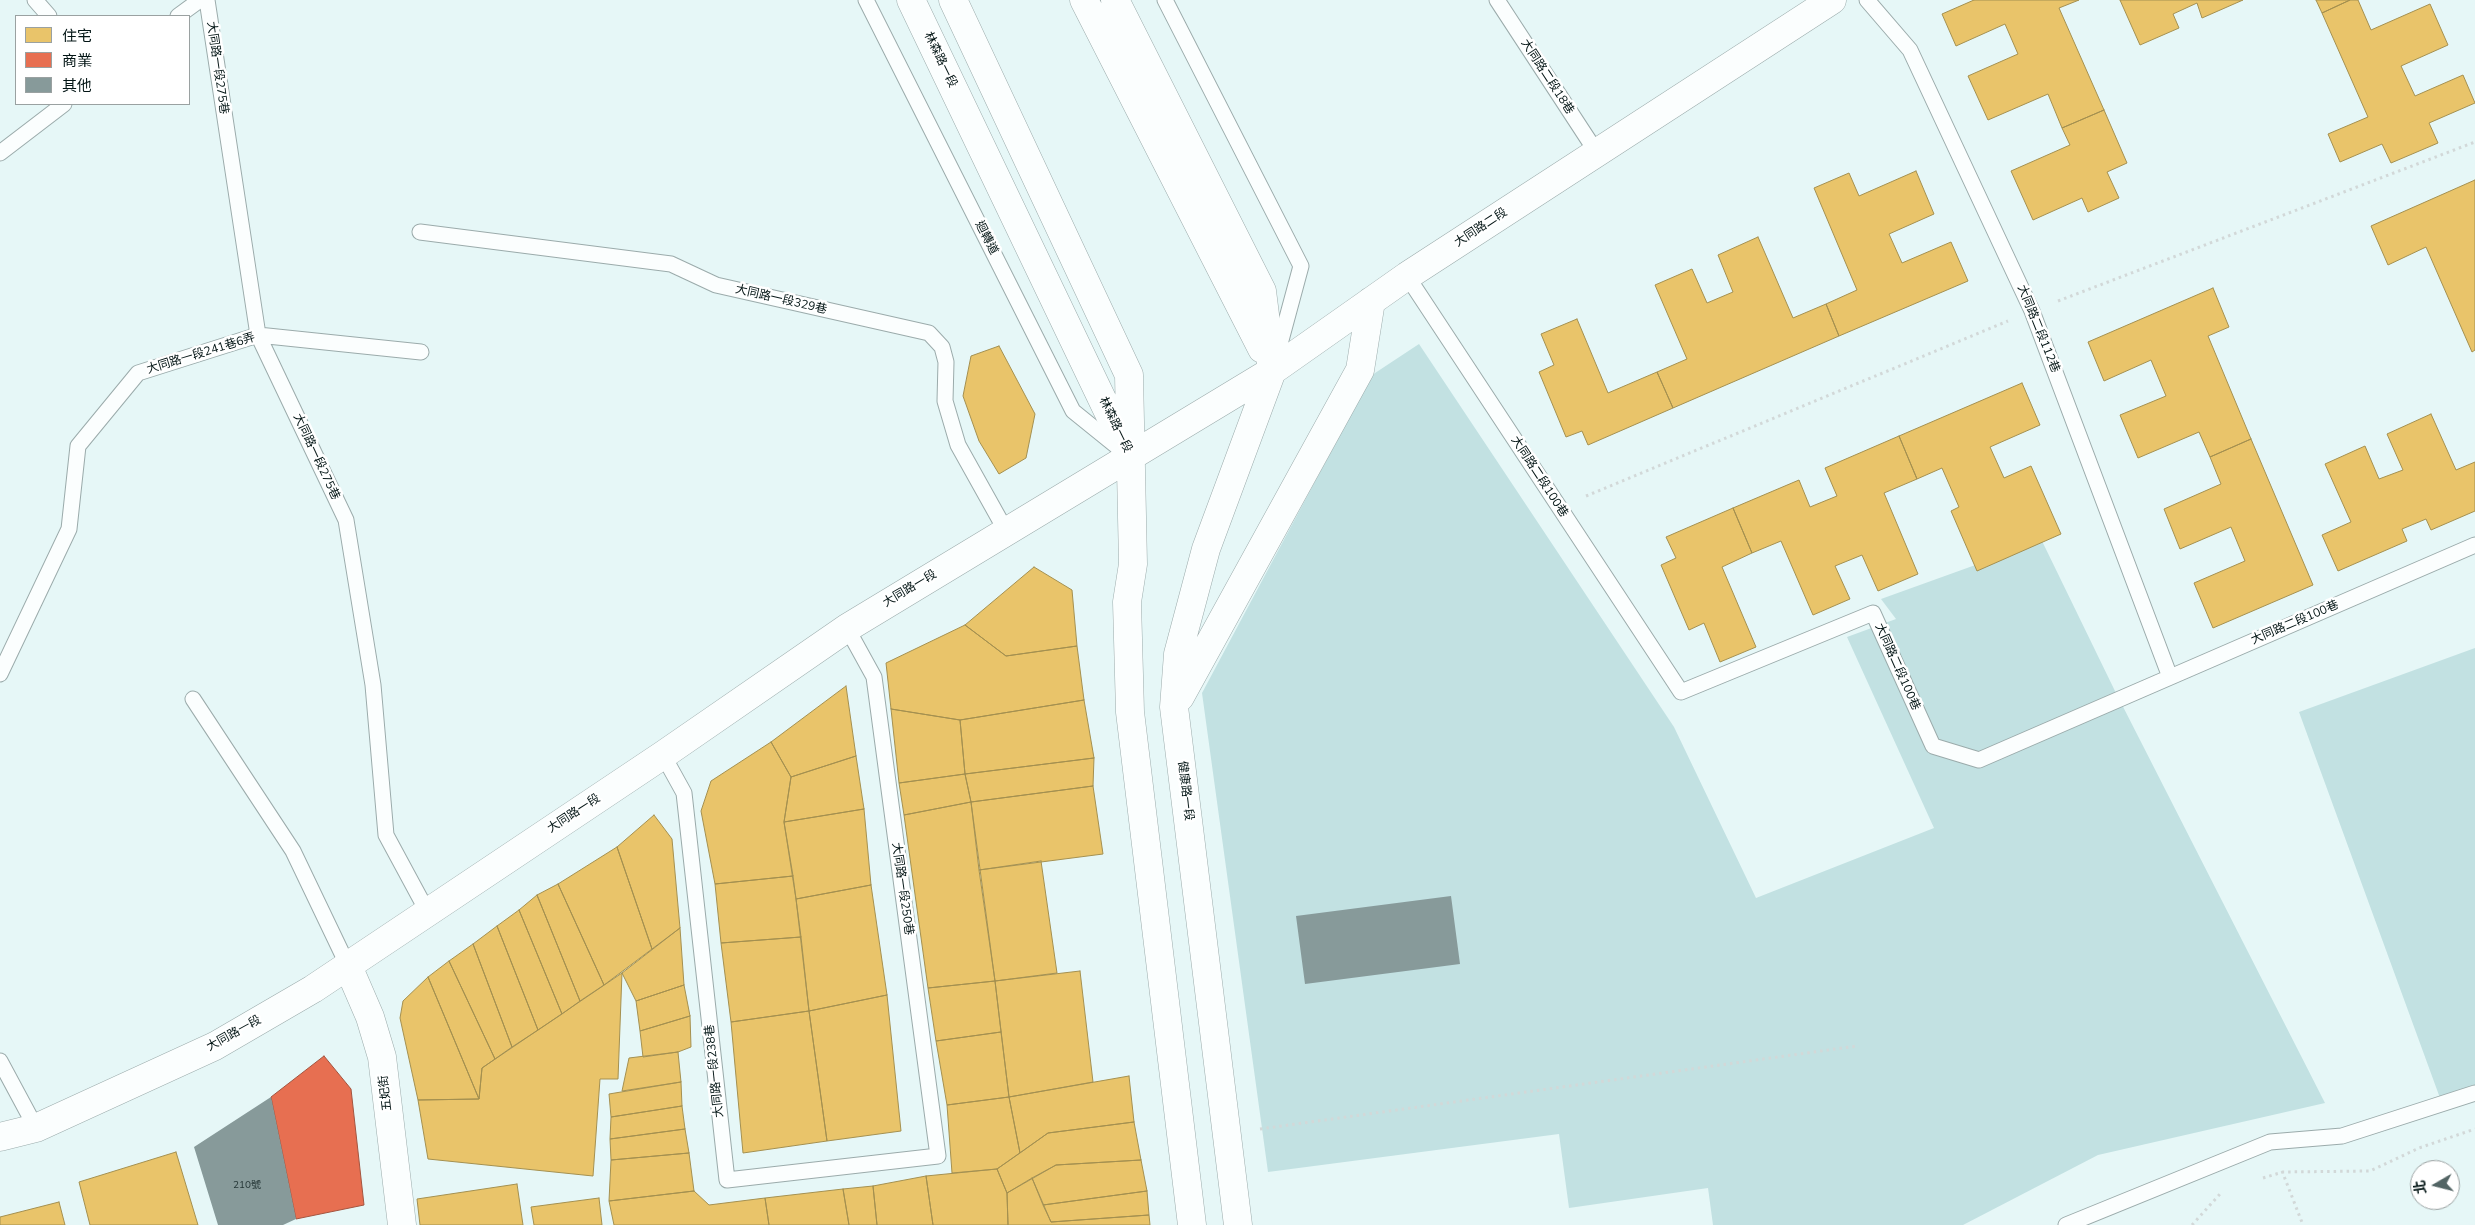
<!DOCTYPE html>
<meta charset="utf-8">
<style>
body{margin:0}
#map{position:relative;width:2475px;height:1225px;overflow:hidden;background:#e6f7f7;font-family:"Nunito Sans","Noto Sans TC",sans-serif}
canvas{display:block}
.legend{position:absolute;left:15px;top:15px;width:175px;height:90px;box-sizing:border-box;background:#fff;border:1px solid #9aa1a1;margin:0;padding:6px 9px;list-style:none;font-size:15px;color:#031515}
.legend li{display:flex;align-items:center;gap:10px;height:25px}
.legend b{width:25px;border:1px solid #9aa1a1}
.north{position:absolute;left:2410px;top:1160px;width:50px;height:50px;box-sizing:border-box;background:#fff;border:1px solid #9aa1a1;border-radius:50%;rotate:262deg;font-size:14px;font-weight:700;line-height:20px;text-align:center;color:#031515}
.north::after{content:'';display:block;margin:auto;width:18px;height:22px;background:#526464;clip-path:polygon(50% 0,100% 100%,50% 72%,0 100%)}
</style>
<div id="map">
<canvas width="2475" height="1225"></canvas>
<ul class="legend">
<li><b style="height:14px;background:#e9c46a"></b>住宅</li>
<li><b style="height:14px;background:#e76f51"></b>商業</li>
<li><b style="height:14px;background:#879a9a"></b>其他</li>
</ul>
<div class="north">北</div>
</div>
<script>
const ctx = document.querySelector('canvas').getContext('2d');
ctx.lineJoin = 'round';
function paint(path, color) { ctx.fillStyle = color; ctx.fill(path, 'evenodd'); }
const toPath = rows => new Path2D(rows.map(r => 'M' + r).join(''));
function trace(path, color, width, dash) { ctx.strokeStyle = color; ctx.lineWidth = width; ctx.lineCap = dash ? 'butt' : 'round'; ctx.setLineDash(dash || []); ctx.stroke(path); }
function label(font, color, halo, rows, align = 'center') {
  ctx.font = font + ' "Nunito Sans","Noto Sans TC",sans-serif'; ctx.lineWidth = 5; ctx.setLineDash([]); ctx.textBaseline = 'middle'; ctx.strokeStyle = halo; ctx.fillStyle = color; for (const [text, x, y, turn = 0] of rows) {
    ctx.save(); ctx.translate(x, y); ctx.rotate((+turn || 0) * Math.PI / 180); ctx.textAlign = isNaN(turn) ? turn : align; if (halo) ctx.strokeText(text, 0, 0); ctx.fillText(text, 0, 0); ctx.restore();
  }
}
paint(toPath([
 [1419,344,1674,727,1756,898,1934,828,1847,637,1896,619,1881,599,2042,541,2114,689,2325,1103,2098,1155,1963,1225,1713,1225,1708,1188,1569,1208,1559,1134,1268,1172,1202,693,1372,375],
 [2475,648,2475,1085,2440,1098,2299,712]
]), '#c2e1e2');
const homes = toPath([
 [1974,0,2079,0,2059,8,2104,110,2062,128,2048,94,1988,120,1968,76,2018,54,2005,24,1956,46,1942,14,1974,0],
 [2120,0,2243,0,2202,18,2197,3,2173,14,2179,28,2140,45,2120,0],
 [2316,0,2350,0,2322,13,2316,0],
 [2350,0,2358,0,2371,30,2430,4,2448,45,2401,66,2415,96,2463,75,2475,103,2429,123,2438,143,2391,163,2382,144,2340,162,2328,134,2368,117,2322,13,2350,0],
 [2104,110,2127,163,2107,172,2119,198,2088,212,2082,198,2033,220,2011,171,2070,145,2062,128,2104,110],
 [1916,171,1934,214,1889,234,1902,263,1951,242,1968,281,1839,336,1826,304,1857,290,1814,188,1849,173,1859,196,1916,171],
 [2475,180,2475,350,2472,352,2426,247,2388,265,2371,226,2475,180],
 [1758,237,1793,318,1826,304,1839,336,1673,408,1657,372,1687,359,1655,285,1692,269,1707,303,1733,292,1718,255,1758,237],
 [2213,288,2229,327,2208,336,2251,439,2210,457,2199,432,2138,458,2120,415,2166,396,2151,360,2104,381,2088,342,2213,288],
 [1577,319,1608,393,1657,372,1673,408,1588,445,1582,431,1566,437,1539,372,1554,365,1541,334,1577,319],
 [999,346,1035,414,1026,458,999,474,979,441,963,396,971,356,999,346],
 [2022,383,2040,425,1990,447,2004,478,2031,466,2061,534,1977,571,1951,511,1959,507,1942,468,1917,479,1899,436,2022,383],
 [2431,414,2456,470,2475,462,2475,511,2431,530,2426,519,2402,529,2407,541,2338,571,2322,535,2351,522,2325,464,2365,446,2379,479,2403,470,2387,434,2431,414],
 [1899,436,1917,479,1884,493,1918,574,1878,591,1862,555,1835,566,1850,599,1813,615,1781,541,1752,553,1733,508,1799,480,1810,507,1837,496,1825,468,1899,436],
 [2251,439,2313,585,2213,628,2194,583,2245,561,2231,527,2180,549,2164,509,2221,484,2210,457,2251,439],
 [1733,508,1752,553,1722,567,1756,647,1720,662,1704,623,1689,630,1661,565,1676,558,1666,537,1733,508],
 [1034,567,1072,590,1077,646,1006,656,965,625,1034,567],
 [965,625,1006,656,1077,646,1084,700,960,720,891,709,886,663,965,625],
 [846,686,856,756,791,777,771,742,846,686],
 [1084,700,1094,758,965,774,960,720,1084,700],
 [891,709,960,720,965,774,899,783,891,709],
 [771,742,791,777,784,822,793,876,715,884,701,811,711,781,771,742],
 [856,756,864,809,784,822,791,777,856,756],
 [1094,758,1093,786,971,802,965,774,1094,758],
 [965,774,971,802,904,815,899,783,965,774],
 [1093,786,1103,854,979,870,971,802,1093,786],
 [971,802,995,981,928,988,904,815,971,802],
 [864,809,871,885,796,899,784,822,864,809],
 [654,815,672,839,680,928,652,949,617,847,654,815],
 [617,847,652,949,604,985,558,884,617,847],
 [1041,861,1057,973,995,981,979,870,1041,861],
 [793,876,801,937,721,943,715,884,793,876],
 [558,884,604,985,580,1001,537,895,558,884],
 [871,885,887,995,809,1011,796,899,871,885],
 [537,895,580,1001,562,1014,519,910,537,895],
 [519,910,562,1014,538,1030,497,926,519,910],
 [497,926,538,1030,512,1047,473,944,497,926],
 [680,928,684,985,636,1001,622,973,680,928],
 [801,937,809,1011,731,1022,721,943,801,937],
 [473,944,512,1047,495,1059,449,961,473,944],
 [449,961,495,1059,482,1068,479,1099,428,977,449,961],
 [1080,971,1093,1082,1009,1097,995,981,1080,971],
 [622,973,618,1079,600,1079,593,1176,428,1159,418,1100,479,1099,482,1068,622,973],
 [428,977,479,1099,418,1100,400,1018,403,1001,428,977],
 [995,981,1001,1032,936,1041,928,988,995,981],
 [684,985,690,1016,640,1031,636,1001,684,985],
 [887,995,901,1131,827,1141,809,1011,887,995],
 [809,1011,827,1141,743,1153,731,1022,809,1011],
 [690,1016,691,1047,678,1052,643,1057,640,1031,690,1016],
 [1001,1032,1009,1097,947,1105,936,1041,1001,1032],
 [678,1052,681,1082,622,1091,629,1058,678,1052],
 [1129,1076,1134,1122,1048,1133,1020,1153,1009,1097,1129,1076],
 [681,1082,682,1106,611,1117,609,1094,681,1082],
 [1009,1097,1020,1153,997,1169,952,1173,947,1105,1009,1097],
 [682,1106,685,1129,610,1139,611,1117,682,1106],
 [1134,1122,1141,1160,1056,1165,1007,1193,997,1169,1048,1133,1134,1122],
 [685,1129,689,1153,611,1160,610,1139,685,1129],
 [176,1152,198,1225,90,1225,79,1182,176,1152],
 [689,1153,694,1191,609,1201,611,1160,689,1153],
 [1141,1160,1147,1191,1043,1205,1032,1178,1056,1165,1141,1160],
 [997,1169,1007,1193,1008,1225,933,1225,926,1176,997,1169],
 [926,1176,933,1225,877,1225,873,1186,926,1176],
 [1032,1178,1051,1222,1149,1215,1150,1225,1008,1225,1007,1193,1032,1178],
 [517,1184,523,1225,420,1225,417,1199,517,1184],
 [873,1186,877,1225,849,1225,843,1189,873,1186],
 [843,1189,849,1225,769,1225,765,1198,843,1189],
 [694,1191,709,1205,765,1198,769,1225,614,1225,609,1201,694,1191],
 [1147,1191,1149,1215,1051,1222,1043,1205,1147,1191],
 [599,1198,602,1225,534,1225,531,1207,599,1198],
 [59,1202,65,1225,0,1225,0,1217,59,1202]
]);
paint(homes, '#e9c46a');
trace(homes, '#a49050', 1);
const shops = toPath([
 [324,1056,351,1089,364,1205,296,1219,271,1097,324,1056]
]);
paint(shops, '#e76f51');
trace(shops, '#a3543f', 1);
paint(toPath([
 [1451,896,1460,964,1305,984,1296,916],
 [271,1097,296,1219,283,1225,218,1225,194,1147]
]), '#879a9a');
const service = toPath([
 [35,0,49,16],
 [207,0,258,335,346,520,373,685,386,835,427,911],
 [866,0,1073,411,1120,449],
 [1165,0,1301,266,1277,355],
 [1497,0,1597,153],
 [1867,0,1910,50,2032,311,2170,677],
 [178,16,200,0],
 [0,153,64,104],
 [420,232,671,264,716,285,929,333,942,347,946,362,945,401,958,445,1006,531],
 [1407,276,1681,692,1873,613,1933,746,1979,760,2475,545],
 [0,674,69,529,78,446,138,373,258,335,421,352],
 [193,699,293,851,348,966],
 [663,755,684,793,727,1180,938,1156,874,677,847,628],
 [0,1061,36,1128],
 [2066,1225,2270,1142,2342,1136,2475,1093]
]);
const minor = toPath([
 [348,966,370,1017,382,1057,402,1225]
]);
const tertiary = toPath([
 [911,0,1126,449],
 [953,0,1129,375,1133,564,1127,602,1130,712,1192,1225],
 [1084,0,1262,349],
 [1115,0,1262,291,1272,371,1206,549,1178,654,1174,707,1238,1225],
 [1180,697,1360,370,1371,301],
 [0,1137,36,1128,215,1046,313,989,663,755,847,628,1272,371,1407,276,1832,0]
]);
trace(service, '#9babab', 17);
trace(minor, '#9babab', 29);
trace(tertiary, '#9babab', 29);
trace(toPath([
 [2058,301,2475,142],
 [1586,496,2008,321],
 [1260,1129,1857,1046],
 [2282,1171,2303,1225],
 [2263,1178,2283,1172,2370,1171,2419,1148,2475,1129],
 [2192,1225,2220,1194]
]), '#d2d8d8', 3, [2.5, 4]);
trace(service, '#fbfefe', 15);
trace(minor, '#fbfefe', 28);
trace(tertiary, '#fbfefe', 28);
label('10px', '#243636', null, [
 ["210號",247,1186]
]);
label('12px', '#031515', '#fff', [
 ["林森路一段",940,60,64],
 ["大同路一段275巷",217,68,82],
 ["大同路二段18巷",1547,77,57],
 ["大同路二段",1481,228,-33],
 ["迴轉道",986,238,63],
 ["大同路一段329巷",781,300,13],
 ["大同路二段112巷",2038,329,68],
 ["大同路一段241巷6弄",201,354,-17],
 ["林森路一段",1115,425,64],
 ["大同路一段275巷",316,457,65],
 ["大同路二段100巷",1539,477,57],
 ["大同路一段",910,589,-31],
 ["大同路二段100巷",2295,623,-23],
 ["大同路二段100巷",1897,667,66],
 ["健康路一段",1185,791,83],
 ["大同路一段",574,814,-33],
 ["大同路一段250巷",902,889,82],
 ["大同路一段",234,1034,-29],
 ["大同路一段238巷",715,1071,-96],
 ["五妃街",386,1093,-97]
]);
</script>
